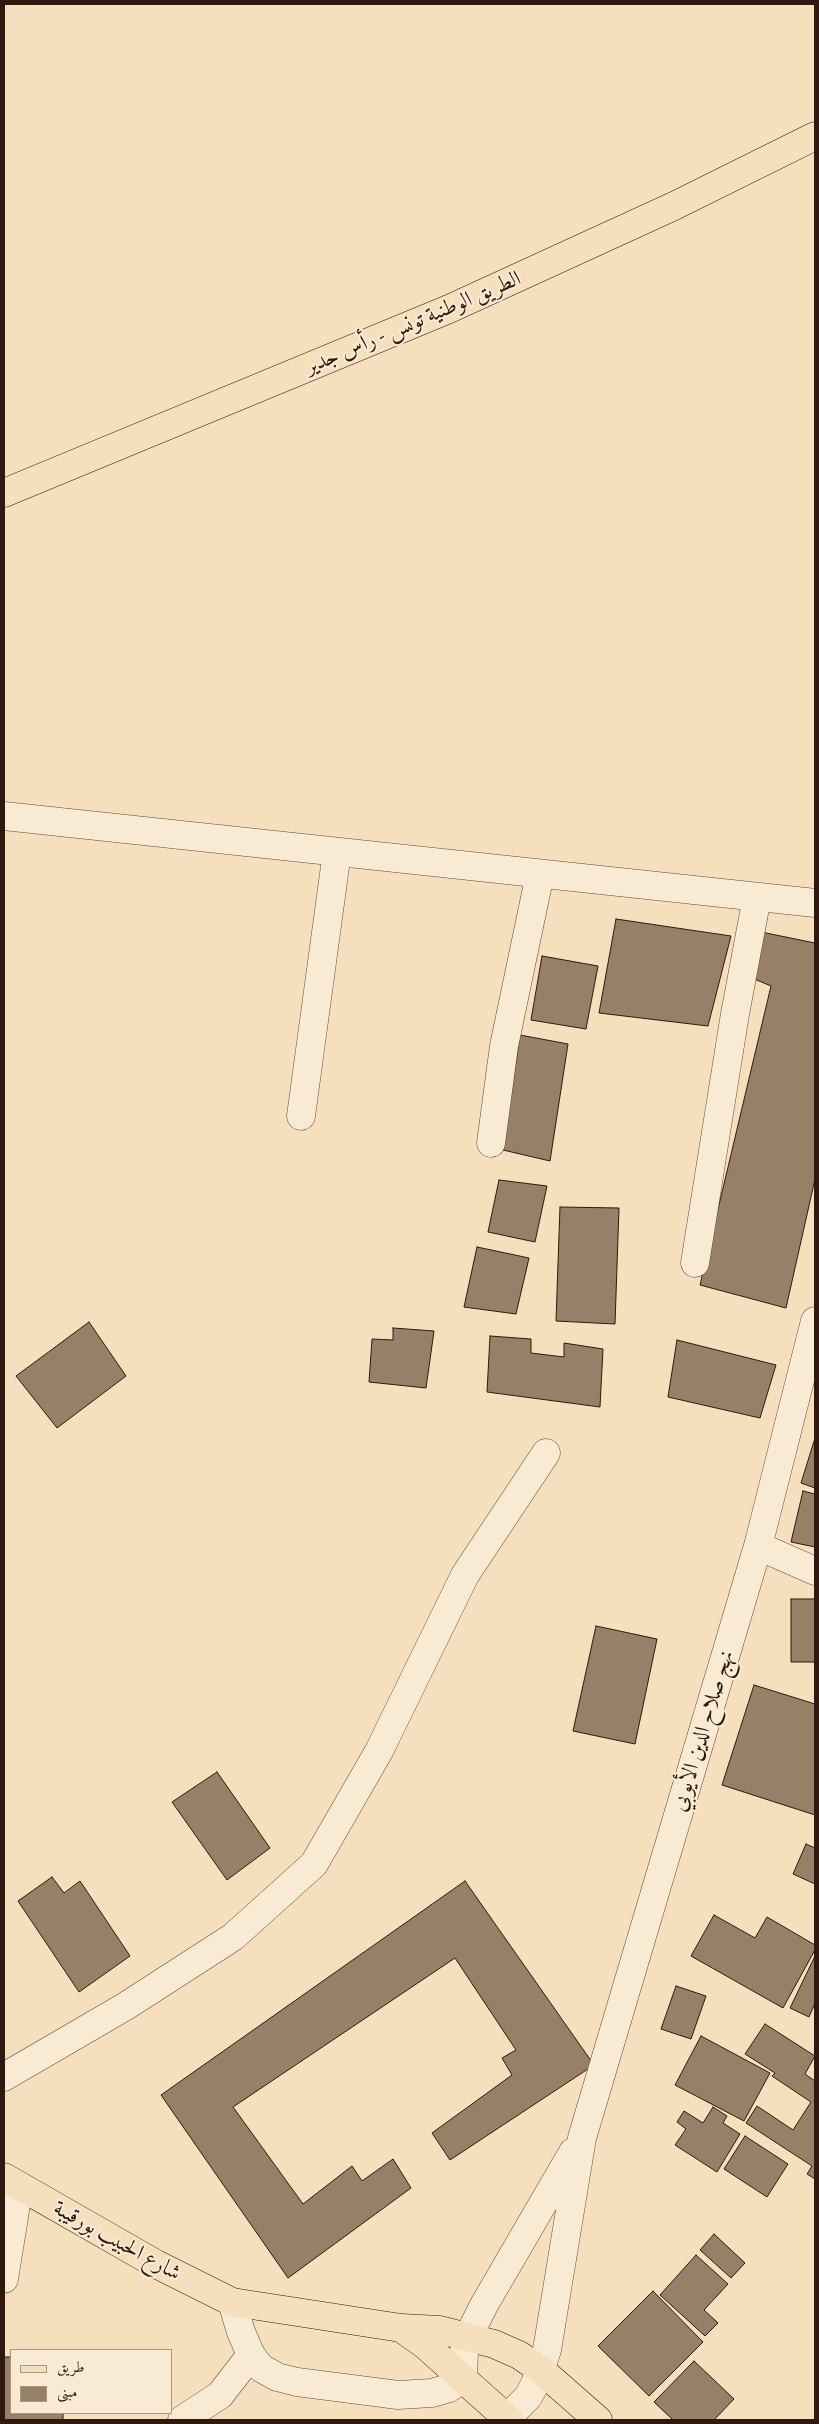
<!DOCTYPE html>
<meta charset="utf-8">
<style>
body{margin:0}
#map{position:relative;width:819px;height:2424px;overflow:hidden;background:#f5dfbc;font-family:"EB Garamond",Amiri,serif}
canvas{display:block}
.frame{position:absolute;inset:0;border:5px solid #2f190e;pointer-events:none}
.legend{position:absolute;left:10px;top:2349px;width:162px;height:65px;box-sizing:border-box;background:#f8ead3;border:1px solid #a89684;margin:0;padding:6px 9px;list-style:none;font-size:15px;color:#2f190e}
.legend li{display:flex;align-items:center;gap:10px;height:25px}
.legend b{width:25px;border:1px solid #a89684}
</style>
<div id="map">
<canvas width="819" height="2424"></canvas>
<div class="frame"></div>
<ul class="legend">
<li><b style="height:6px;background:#f5dfbc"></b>طريق</li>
<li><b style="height:14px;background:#968068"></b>مبنى</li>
</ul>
</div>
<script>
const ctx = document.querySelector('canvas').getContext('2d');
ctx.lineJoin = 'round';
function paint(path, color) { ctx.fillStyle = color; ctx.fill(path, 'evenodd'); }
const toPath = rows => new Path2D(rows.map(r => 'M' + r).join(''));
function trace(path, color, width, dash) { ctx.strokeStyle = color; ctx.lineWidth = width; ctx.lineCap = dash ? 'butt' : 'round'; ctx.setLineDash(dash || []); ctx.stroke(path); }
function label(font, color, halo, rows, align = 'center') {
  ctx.font = font + ' "EB Garamond",Amiri,serif'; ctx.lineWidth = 4; ctx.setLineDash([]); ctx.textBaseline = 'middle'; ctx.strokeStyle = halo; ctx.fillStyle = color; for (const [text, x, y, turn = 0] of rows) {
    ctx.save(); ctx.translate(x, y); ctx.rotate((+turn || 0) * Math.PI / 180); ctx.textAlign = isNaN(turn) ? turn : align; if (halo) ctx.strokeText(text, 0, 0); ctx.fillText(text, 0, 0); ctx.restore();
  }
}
const building = toPath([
 [616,919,731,936,708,1026,599,1013,616,919],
 [761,932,815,943,815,1179,786,1308,700,1285,771,986,752,978,761,932],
 [542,956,598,966,586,1029,531,1020,542,956],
 [520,1035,568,1044,550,1161,503,1150,520,1035],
 [499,1180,547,1186,535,1242,488,1232,499,1180],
 [560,1207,619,1208,615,1324,556,1321,560,1207],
 [477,1247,529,1258,516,1314,464,1307,477,1247],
 [89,1322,126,1376,57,1428,16,1376,89,1322],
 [393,1328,434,1331,426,1388,369,1382,372,1339,393,1340,393,1328],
 [490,1336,531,1339,531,1353,564,1357,564,1343,603,1349,600,1407,487,1392,490,1336],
 [677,1340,776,1365,760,1418,668,1397,677,1340],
 [815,1438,815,1488,801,1483,815,1438],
 [803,1491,815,1494,815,1547,791,1542,803,1491],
 [791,1599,815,1599,815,1662,791,1662,791,1599],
 [596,1626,657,1639,635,1744,573,1731,596,1626],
 [754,1685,815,1704,815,1815,722,1785,754,1685],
 [217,1772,270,1848,227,1880,172,1802,217,1772],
 [806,1844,815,1848,815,1884,793,1874,806,1844],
 [52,1877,64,1893,80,1881,130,1956,79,1992,18,1901,52,1877],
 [465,1881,594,2065,450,2160,432,2133,512,2075,502,2058,516,2050,455,1958,233,2107,303,2204,352,2166,362,2181,393,2159,411,2188,288,2278,161,2095,465,1881],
 [714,1915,755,1938,767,1917,815,1945,815,1950,783,2008,691,1956,714,1915],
 [815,1956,815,2003,809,2017,790,2008,815,1956],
 [676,1986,706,1996,691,2039,661,2029,676,1986],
 [765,2024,815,2056,805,2074,815,2081,815,2179,807,2174,812,2166,746,2123,757,2106,793,2130,811,2102,772,2076,775,2073,745,2054,765,2024],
 [701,2036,770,2073,744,2121,675,2085,701,2036],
 [713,2107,727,2116,723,2123,740,2134,717,2172,675,2145,686,2129,677,2122,684,2111,703,2123,713,2107],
 [745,2136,788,2164,767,2197,724,2169,745,2136],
 [714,2234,745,2263,731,2278,700,2250,714,2234],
 [696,2255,728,2284,704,2310,718,2323,705,2336,660,2295,696,2255],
 [653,2291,703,2342,649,2396,598,2346,653,2291],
 [4,2357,11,2357,11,2413,63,2413,63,2420,4,2420,4,2357],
 [694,2361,734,2399,714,2420,673,2420,654,2402,694,2361]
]);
paint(building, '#968068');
trace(building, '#2f190e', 1);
const minor = toPath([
 [4,816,815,903],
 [301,1116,337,852],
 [491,1143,504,1046,540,874],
 [695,1263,735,1014,757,897],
 [758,1546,815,1571],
 [4,2077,126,2006,233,1937,314,1864,379,1751,465,1575,546,1453],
 [4,2279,19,2186],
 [232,2302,241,2332,251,2355,261,2368,277,2377,297,2382,398,2395,432,2393,449,2388,463,2378,464,2351,468,2337,484,2305,573,2152],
 [507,2418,528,2397,535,2384,547,2350,582,2138,758,1546,815,1321],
 [182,2420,220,2395,251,2355]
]);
const major = toPath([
 [4,493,449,309,674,206,815,136],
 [4,2177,156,2264,232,2302,401,2328,440,2330,494,2344,519,2355,541,2370,598,2420],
 [401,2328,425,2345,509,2420]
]);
trace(minor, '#604a3a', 29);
trace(major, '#2f190e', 29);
trace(minor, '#f8ead3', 28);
trace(major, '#f5dfbc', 28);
label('22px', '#2f190e', '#f8ead3', [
 ["الطريق الوطنية تونس - رأس جدير",413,323,-23],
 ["نهج صلاح الدين الأيوبي",703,1731,-73],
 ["شارع الحبيب بورقيبة",117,2241,29]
]);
</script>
